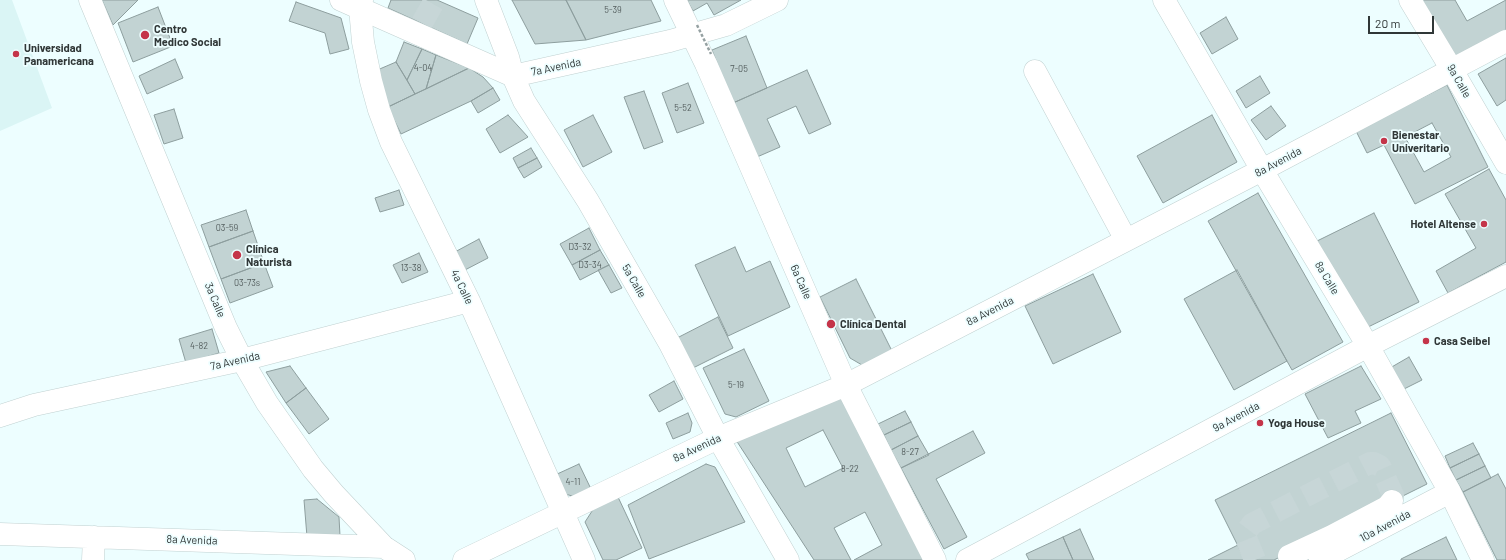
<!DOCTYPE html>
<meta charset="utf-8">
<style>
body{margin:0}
#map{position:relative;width:1506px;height:560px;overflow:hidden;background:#edfeff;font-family:Barlow,sans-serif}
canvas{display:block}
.scale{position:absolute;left:1368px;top:16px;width:66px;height:18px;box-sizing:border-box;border:2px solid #303737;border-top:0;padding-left:5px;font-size:12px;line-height:14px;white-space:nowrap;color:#303737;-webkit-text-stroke:3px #edfeff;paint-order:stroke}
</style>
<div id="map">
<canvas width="1506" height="560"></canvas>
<div class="scale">20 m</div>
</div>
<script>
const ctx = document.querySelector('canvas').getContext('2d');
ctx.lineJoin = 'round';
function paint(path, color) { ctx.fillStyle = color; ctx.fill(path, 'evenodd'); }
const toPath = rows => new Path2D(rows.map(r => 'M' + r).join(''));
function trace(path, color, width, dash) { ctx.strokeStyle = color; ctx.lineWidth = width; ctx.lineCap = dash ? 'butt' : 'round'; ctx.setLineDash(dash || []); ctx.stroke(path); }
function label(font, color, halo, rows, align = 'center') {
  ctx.font = font + ' Barlow,sans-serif'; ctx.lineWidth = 3.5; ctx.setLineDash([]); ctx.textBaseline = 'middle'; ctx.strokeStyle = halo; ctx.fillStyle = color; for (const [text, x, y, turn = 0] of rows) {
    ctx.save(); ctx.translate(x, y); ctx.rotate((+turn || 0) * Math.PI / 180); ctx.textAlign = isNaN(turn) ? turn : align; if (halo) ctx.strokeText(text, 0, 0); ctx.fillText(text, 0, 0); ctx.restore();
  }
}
paint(toPath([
 [0,0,12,0,52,108,0,131]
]), '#daf5f5');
const building = toPath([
 [102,0,138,0,113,25,102,0],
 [391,0,437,0,478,18,467,44,388,8,391,0],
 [512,0,566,0,586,40,535,44,512,0],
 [566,0,651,0,661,21,586,40,566,0],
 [687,0,741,0,714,15,707,3,693,11,687,0],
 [1419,0,1455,0,1467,21,1506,0,1506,32,1454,62,1419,0],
 [296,2,341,18,349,49,330,54,325,33,289,21,296,2],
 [158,7,173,46,133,62,118,23,158,7],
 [1226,17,1238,39,1212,54,1200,33,1226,17],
 [746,36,767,88,733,103,712,50,746,36],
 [404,42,422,49,407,80,396,62,404,42],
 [422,49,436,55,426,89,415,94,407,80,422,49],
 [436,55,469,68,426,89,436,55],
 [1506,58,1506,100,1497,106,1478,74,1506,58],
 [175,59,183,78,147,94,139,76,175,59],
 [396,62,415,94,388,107,375,71,396,62],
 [469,68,483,77,493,88,471,101,401,134,388,107,469,68],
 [807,70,831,124,809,134,796,106,767,119,780,147,757,157,733,103,807,70],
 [1260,76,1270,93,1246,108,1236,91,1260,76],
 [688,83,704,123,677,133,662,93,688,83],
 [1447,85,1488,167,1415,204,1384,145,1367,153,1356,131,1447,85],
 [1432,123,1451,157,1424,172,1405,137,1432,123],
 [493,88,500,100,478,113,471,101,493,88],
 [644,91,663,142,644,149,624,97,644,91],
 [1271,106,1286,126,1266,140,1251,120,1271,106],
 [174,109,183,138,164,144,154,115,174,109],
 [508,115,528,137,500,153,486,129,508,115],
 [593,115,612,152,583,167,564,130,593,115],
 [1212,115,1237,162,1163,203,1137,156,1212,115],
 [531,148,537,158,518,168,513,158,531,148],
 [537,158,542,167,524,178,518,168,537,158],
 [1489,169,1506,200,1506,262,1448,293,1436,271,1476,248,1445,194,1489,169],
 [399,190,404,205,380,212,375,198,399,190],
 [1258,193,1343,342,1292,370,1208,221,1258,193],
 [246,210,253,231,209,247,201,225,246,210],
 [1374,213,1419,302,1362,330,1317,241,1374,213],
 [589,228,600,250,572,265,560,244,589,228],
 [253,231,264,263,221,279,209,247,253,231],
 [479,239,488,258,463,271,453,253,479,239],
 [735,247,746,272,770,261,790,307,728,336,695,265,735,247],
 [600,250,609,265,580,280,572,265,600,250],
 [419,253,428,272,402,283,393,265,419,253],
 [264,263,273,287,230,303,221,279,264,263],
 [609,265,622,288,611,293,598,270,609,265],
 [1237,270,1287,361,1234,390,1184,299,1237,270],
 [1093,274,1121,332,1053,364,1025,306,1093,274],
 [856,279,892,351,862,365,850,358,820,297,856,279],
 [718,317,733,348,693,368,677,338,718,317],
 [212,329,219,353,186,363,179,339,212,329],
 [744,349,769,401,736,417,725,414,703,368,744,349],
 [1409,357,1422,380,1402,390,1390,368,1409,357],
 [290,366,306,388,286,403,266,372,290,366],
 [1361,366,1381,399,1355,411,1361,423,1328,438,1305,394,1361,366],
 [674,381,683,399,659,412,649,395,674,381],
 [306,388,329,419,309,434,286,403,306,388],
 [842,394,929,560,854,560,882,545,865,512,834,528,851,560,814,560,734,437,842,394],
 [823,430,843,468,805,487,786,448,823,430],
 [905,411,911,422,884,435,878,424,905,411],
 [688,413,692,423,690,432,673,439,666,423,688,413],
 [1391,413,1427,484,1274,560,1245,560,1215,500,1391,413],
 [911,422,918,436,891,450,884,435,911,422],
 [973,431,985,453,936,479,967,537,944,549,901,468,973,431],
 [918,436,929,455,901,468,891,450,918,436],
 [1473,443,1479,454,1450,468,1445,456,1473,443],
 [1479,454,1485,466,1456,480,1450,468,1479,454],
 [579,464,591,489,576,497,565,494,555,475,579,464],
 [706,464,715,467,745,522,649,559,628,505,706,464],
 [1485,466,1491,478,1463,492,1456,480,1485,466],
 [1498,474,1506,489,1506,560,1497,560,1463,492,1498,474],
 [618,497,642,548,616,560,603,560,585,522,594,508,618,497],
 [317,499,339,517,340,536,307,537,304,500,317,499],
 [1080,529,1094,560,1073,560,1063,537,1080,529],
 [1063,537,1073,560,1029,560,1026,554,1063,537],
 [1446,537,1457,560,1401,560,1401,559,1446,537],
 [1238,545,1245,560,1208,560,1238,545]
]);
paint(building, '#c2d3d3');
trace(building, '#8d9e9e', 1);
trace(toPath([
 [422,23,435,0],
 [1255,560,1246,538,1246,532,1252,524,1370,463,1374,463,1380,466,1393,495,1392,501]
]), '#c7d6d7', 22, [22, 11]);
const minor = toPath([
 [90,0,226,328,242,360,267,403,313,469,334,494,384,547,404,560],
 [362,0,360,8,363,42,371,81,379,110,391,142,469,301,584,560],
 [486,0,508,57,513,76],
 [675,0,706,64,846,385,935,560],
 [1164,0,1262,170,1368,346,1450,492,1483,560],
 [1035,71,1126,240],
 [0,416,34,405,242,360,469,301],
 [0,534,384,547],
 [1289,556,1332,536,1387,507,1392,501],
 [93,560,94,537],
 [464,560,718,438,846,385,1262,170,1506,41],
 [1320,560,1450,492]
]);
const major = toPath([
 [341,0,513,76,670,41,726,25,777,0],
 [1410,0,1452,70,1506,163],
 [513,76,524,101,588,201,670,344,718,438,788,560],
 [967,560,1368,346,1506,276]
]);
trace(minor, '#c0d1d1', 23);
trace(major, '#c0d1d1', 23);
trace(minor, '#fff', 22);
trace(major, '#fff', 22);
trace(toPath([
 [697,25,711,54]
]), '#95a1a2', 2.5, [3, 2]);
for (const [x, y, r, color] of [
 [145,35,5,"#c43449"],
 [16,54,4,"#c43449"],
 [1384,141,4,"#c43449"],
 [1484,224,4,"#c43449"],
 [237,255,5,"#c43449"],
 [831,324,5,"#c43449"],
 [1426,341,4,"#c43449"],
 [1260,423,4,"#c43449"]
]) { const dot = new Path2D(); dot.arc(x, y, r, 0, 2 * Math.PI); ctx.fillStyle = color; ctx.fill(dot); trace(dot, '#edfeff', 1.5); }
label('9px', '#545e5e', null, [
 ["5-39",613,10],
 ["4-04",423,68],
 ["7-05",739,69],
 ["5-52",683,108],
 ["03-59",227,228],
 ["D3-32",580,247],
 ["D3-34",590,265],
 ["13-38",411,268],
 ["03-73s",247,283],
 ["4-82",199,346],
 ["5-19",736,385],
 ["8-27",910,452],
 ["8-22",850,469],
 ["4-11",573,482]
]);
label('bold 11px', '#303737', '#edfeff', [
 ["Centro",154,29],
 ["Medico Social",154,42],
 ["Universidad",24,48],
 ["Panamericana",24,61],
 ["Bienestar",1392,135],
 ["Univeritario",1392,148],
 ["Hotel Altense",1476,224,"right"],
 ["Clínica",246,249],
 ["Naturista",246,262],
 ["Clínica Dental",840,324],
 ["Casa Seibel",1434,341],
 ["Yoga House",1268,423]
], 'left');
label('11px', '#303737', '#edfeff', [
 ["7a Avenida",556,67,-12],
 ["9a Calle",1459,81,60],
 ["8a Avenida",1278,162,-28],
 ["8a Calle",1327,278,59],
 ["5a Calle",634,281,60],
 ["6a Calle",801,282,66],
 ["4a Calle",462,287,64],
 ["3a Calle",215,300,67],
 ["8a Avenida",990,311,-27],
 ["7a Avenida",235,361,-13],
 ["9a Avenida",1236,417,-28],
 ["8a Avenida",697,448,-25],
 ["10a Avenida",1385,526,-28],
 ["8a Avenida",192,540,2]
]);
</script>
